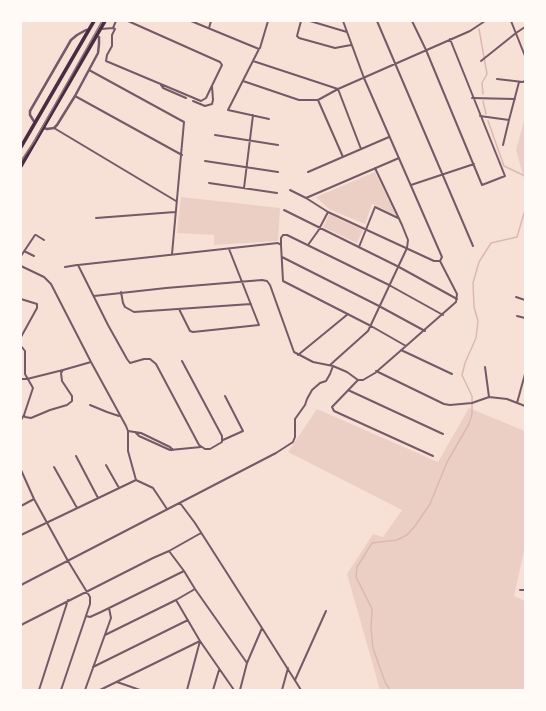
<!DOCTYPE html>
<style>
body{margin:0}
#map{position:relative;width:546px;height:711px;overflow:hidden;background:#f7e1d7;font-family:Manrope,sans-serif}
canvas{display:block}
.frame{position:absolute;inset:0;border:22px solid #fffaf5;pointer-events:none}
</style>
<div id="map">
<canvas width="546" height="711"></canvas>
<div class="frame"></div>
</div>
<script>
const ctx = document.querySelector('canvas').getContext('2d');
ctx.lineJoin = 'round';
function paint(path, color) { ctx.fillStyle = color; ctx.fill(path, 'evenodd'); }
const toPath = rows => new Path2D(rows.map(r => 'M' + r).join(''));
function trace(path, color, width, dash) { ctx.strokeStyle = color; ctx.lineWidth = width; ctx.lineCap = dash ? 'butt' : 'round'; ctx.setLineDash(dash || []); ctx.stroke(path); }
paint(toPath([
 [525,117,525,182,516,150],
 [375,172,396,215,372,204,365,224,329,209,316,197],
 [181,197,280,208,278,241,214,245,214,235,177,233],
 [329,214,363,230,357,243,323,227],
 [469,408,525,431,525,547,514,596,525,601,525,690,380,690,347,574,373,534,383,537,402,510,288,452,317,409,438,462]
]), '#ebcfc5');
trace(toPath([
 [477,21,477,22],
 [479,29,487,74,482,83,483,94],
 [483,101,486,114],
 [488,121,504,166,525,176],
 [390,690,385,682,373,648,371,629,372,609,356,577,357,567,372,543,397,540,407,535,415,526,430,504,447,462,469,424,472,414,472,396,462,375,465,363,476,338,478,321,474,307,473,283,479,262,491,243,517,237,525,210]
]), '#dcb8b0', 1.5);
trace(toPath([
 [116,21,113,28,115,29,112,35,112,46,107,55,106,61,201,101,206,98,222,65,220,62,128,21],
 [191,21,259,49,228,110,269,119],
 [301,21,297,36,299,38,335,48,351,45],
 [310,21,347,32],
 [377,21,473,246],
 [412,21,426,50,482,185,505,176,450,39],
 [511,21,525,56],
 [209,28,211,21],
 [101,29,113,28],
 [260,48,268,21],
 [253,61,338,89,361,149],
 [481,61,516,33,525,27],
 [89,70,184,122,172,254],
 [497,79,523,82,525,81],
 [243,81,299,100,318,100,338,89,470,31,485,21],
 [161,85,163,88,186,98],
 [75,96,182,155],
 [472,98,515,99],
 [318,100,343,157],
 [193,101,205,106,212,104,213,100,212,86],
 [480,116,509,120,519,82],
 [54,128,176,201],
 [215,135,278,145],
 [503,145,509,120],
 [205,161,278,172],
 [308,172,389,137],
 [209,183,277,193],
 [411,185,474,164],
 [244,188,253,115],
 [290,190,306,198,328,212,434,261,440,261],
 [306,198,399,158],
 [284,210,399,267,457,299],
 [96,218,175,212],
 [281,245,281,238,283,235,287,235,389,285,443,315],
 [308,245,318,231,328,212],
 [359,247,375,207,398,218],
 [24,251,34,256],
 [21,256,35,235,36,235,44,240],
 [282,257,379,306,425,331],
 [21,266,44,277,51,284,91,362,126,426,128,431,128,451,136,480,153,488,167,509],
 [65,267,77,265],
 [121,292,123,303,125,307,134,312,251,304],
 [516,297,525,300],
 [21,299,37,304,37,308,21,337],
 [179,309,190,331,193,332,259,325,229,249],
 [517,316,525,318],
 [21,346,25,351,25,374,33,388,24,415,25,417,31,418,50,410,67,405,72,401,72,396,62,381,61,373,63,370,91,362],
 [401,350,452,374],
 [298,355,348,314],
 [182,361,222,436,222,442,210,449,205,449,199,445,156,364,150,359,144,359,130,363,127,359,108,325,78,265,278,243,281,245,283,281,371,326,406,346,456,302,457,294,440,261,442,257,364,78,343,21],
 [330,365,368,331,407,248,408,240,402,225,375,168],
 [333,366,347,372,358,380,363,380,375,373,406,346],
 [485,367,489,397],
 [376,371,444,404,450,405,472,403,489,397,507,399,525,406],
 [21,379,27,379,63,370],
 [358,380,332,407,334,411,433,456],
 [348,390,443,434],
 [517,403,525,374],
 [90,405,107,412,119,416],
 [21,420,24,415],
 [128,431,141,433,170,447,173,450],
 [135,432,139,436,170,450,201,447],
 [223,440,243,431,225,396],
 [76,456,98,498],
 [106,465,119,488],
 [54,467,77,508],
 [21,470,34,499,68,561,90,597,90,604,61,690],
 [21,506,34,499],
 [21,535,136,480],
 [169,551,201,533],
 [21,585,276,453,293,442,295,437,295,419,305,405,307,399,312,390,320,383,326,381,330,374,333,366,313,362,294,352,270,285,267,281,262,280,166,288,94,296],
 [520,590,525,590],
 [176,600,195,589],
 [86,616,90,617,101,612,184,571],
 [21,625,153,558,169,551,184,571,195,589,247,663,262,628,195,523,180,503],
 [262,628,301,690],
 [105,635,176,600,200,641,187,690],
 [93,667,188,620],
 [295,680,326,611],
 [117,682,140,690],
 [39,690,68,600],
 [85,690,111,618,109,608],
 [100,690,200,641,234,690],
 [213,690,219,670],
 [240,690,247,663],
 [282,690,288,668]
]), '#755966', 2);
trace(toPath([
 [35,123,30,115,30,111,71,40,77,35,86,30,88,30],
 [44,128,47,129,54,128,57,125,75,96,98,53,99,44,99,37,97,36]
]), '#755966', 2.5);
trace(toPath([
 [21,147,94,21],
 [21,166,105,21]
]), '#4a2c40', 3.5);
trace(toPath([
 [21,161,35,140,102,21]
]), '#8f747c', 1.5);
</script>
